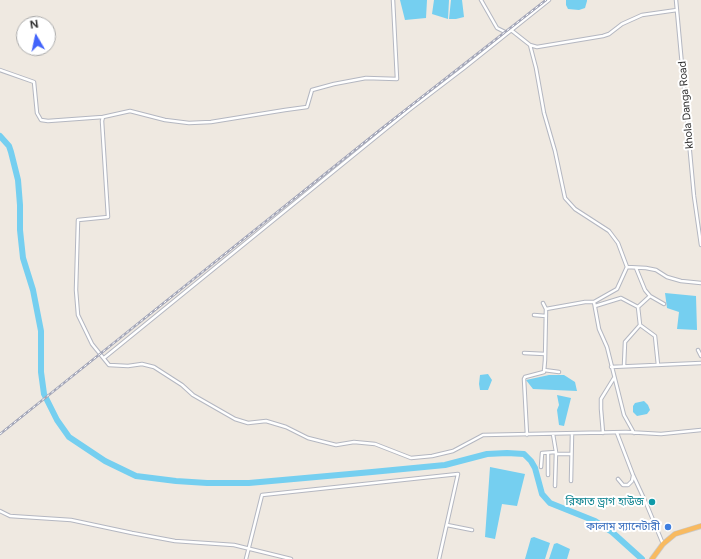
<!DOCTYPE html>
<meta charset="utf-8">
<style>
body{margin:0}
#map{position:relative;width:701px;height:559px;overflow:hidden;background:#efe9e1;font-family:Figtree,sans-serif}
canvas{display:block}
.north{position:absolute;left:16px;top:16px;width:40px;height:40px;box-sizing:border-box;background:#fff;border:1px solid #ababab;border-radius:50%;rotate:351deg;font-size:11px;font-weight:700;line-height:16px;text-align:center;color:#2e2e2e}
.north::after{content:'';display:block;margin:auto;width:14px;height:18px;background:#4264fb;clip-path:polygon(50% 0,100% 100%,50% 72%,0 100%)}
</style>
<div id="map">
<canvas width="701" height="559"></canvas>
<div class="north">N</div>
</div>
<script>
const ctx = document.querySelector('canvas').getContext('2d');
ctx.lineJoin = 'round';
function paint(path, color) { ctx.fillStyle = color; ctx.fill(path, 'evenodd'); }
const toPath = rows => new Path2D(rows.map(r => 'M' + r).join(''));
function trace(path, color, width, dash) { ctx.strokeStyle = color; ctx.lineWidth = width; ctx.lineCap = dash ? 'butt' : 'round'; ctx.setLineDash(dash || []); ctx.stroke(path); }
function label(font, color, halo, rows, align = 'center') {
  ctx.font = font + ' Figtree,"Noto Sans Bengali",sans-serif'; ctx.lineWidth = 4; ctx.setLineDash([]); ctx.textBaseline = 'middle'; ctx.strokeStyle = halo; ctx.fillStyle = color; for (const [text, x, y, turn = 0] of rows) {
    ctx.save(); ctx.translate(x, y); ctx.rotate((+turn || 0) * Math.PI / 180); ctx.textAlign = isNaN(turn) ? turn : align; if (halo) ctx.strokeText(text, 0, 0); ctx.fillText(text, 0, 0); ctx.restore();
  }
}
paint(toPath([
 [400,0,427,0,426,18,405,20],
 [434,0,449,0,448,19,432,14],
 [451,0,462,0,464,17,456,19,449,19],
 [566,0,587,0,587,1,585,8,579,10,568,9,566,5],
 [665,293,696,296,697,330,677,329,679,312,667,308],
 [488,374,492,380,488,390,480,390,479,384,480,375],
 [549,375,564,375,575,382,577,391,533,389,526,380],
 [557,395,571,398,564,426,559,425,557,410,559,405],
 [644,401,648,405,650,410,647,414,637,416,633,412,633,406,635,403],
 [490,467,525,474,517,506,502,504,495,539,485,537],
 [534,537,550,543,545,559,525,559,531,538],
 [557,543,570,549,567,559,549,559,554,544]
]), '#75cff0');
trace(toPath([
 [0,136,9,146,11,152,18,180,20,205,20,230,23,258,33,290,41,331,41,372,44,394,57,420,69,437,105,461,136,476,176,481,207,483,249,483,372,472,445,465,487,454,507,453,524,454,531,461,535,468,542,494,550,503,595,521,612,532,642,559]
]), '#75cff0', 6);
const minor = toPath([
 [393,0,397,79,366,78,334,84,312,90,307,107,285,110,211,122,189,123,165,120,130,111,103,117,102,121,108,217,78,220,76,290,78,315,92,344,109,365,128,366,142,364,154,367,182,385,193,395,235,419,248,423,266,421,286,427,308,438,336,445,354,442,375,444,411,458,432,456,453,451,483,435,626,432,661,434,701,430],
 [481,0,497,28,507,33],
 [676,0,694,196,701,245],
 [511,30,530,45,536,68,544,113,555,151,565,198,575,209,609,231,618,243,627,267],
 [530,45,537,47,603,36,609,34,622,24,642,15,677,10],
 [0,70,34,82,37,113,41,120,48,121,103,117],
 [636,268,645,290,650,296,638,307],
 [650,296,664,304],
 [594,302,599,329,607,347,624,415,634,433],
 [543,303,546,309],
 [595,306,621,298,638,307,640,325,625,342,624,366],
 [534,315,546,316],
 [640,325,655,336,658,365],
 [698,350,701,356],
 [524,353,545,354],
 [104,358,409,110,464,68,549,0],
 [611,367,701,363],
 [544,370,559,372],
 [603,433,601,409,601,399,614,378],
 [617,433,633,475,646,503,663,544],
 [553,434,556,452,555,486],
 [527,435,524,379,525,377,544,372,545,360,546,309,585,302,594,302,617,289,627,267,646,268,656,270,667,277,681,281,701,283],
 [548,453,548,475],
 [556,454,571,454],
 [541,467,542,453,556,452],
 [618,479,623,485,628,485,632,481,633,476],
 [571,481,572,434],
 [625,504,644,499],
 [0,511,10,516,71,520,132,533,175,541,234,545,291,559],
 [447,525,472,530],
 [246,559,262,495,458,474,439,559]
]);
const trunk = toPath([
 [652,559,663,544,675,534,701,526]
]);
trace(minor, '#b4b7c1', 4.5);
trace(trunk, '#c9c9c9', 6);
trace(minor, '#fff', 2.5);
trace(trunk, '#f8ba60', 4.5);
const rail = toPath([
 [0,434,381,129,546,0]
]);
trace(rail, '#a3a6b8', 2.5);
trace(rail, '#fff', 1, [3]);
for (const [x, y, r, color] of [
 [652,502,4,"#0f9aa8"],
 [668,527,4,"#3f7fe0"]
]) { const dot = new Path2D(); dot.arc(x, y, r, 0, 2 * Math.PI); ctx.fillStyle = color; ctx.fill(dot); trace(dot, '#fff', 1.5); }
label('11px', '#2e2e2e', '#fff', [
 ["khola Danga Road",686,105,-95]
]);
label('11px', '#0d838f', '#fff', [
 ["রিফাত ড্রাগ হাউজ",644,502]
], 'right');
label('11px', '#366cbe', '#fff', [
 ["কালাম স্যানেটারী",660,527]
], 'right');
</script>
